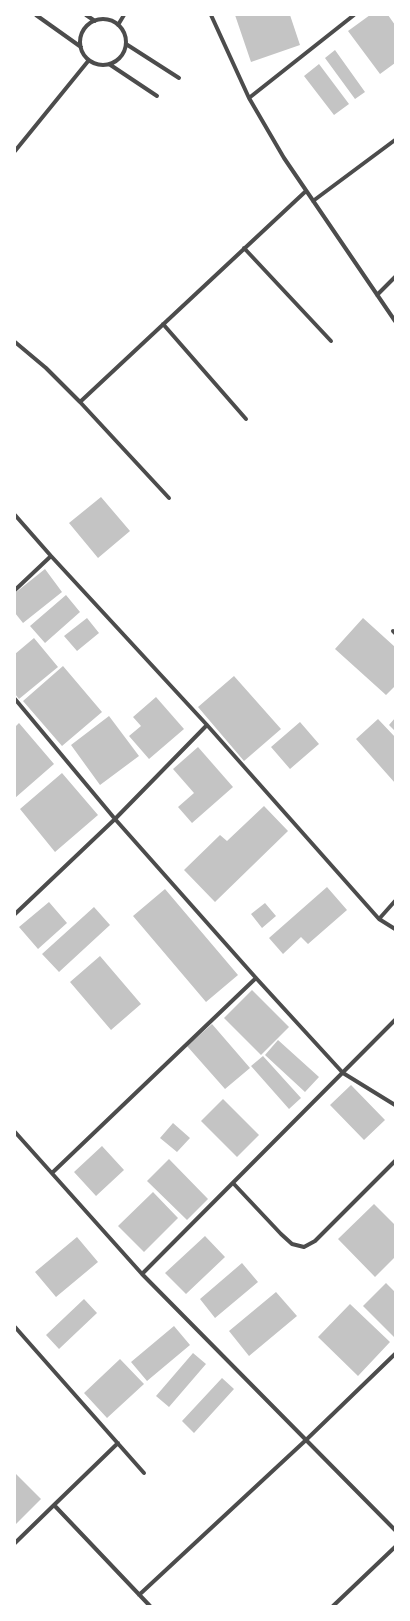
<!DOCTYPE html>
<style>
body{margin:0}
#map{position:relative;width:410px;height:1621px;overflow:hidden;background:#fff;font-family:Figtree,sans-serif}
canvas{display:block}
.frame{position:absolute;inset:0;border:16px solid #fff;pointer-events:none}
</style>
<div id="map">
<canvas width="410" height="1621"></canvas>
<div class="frame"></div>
</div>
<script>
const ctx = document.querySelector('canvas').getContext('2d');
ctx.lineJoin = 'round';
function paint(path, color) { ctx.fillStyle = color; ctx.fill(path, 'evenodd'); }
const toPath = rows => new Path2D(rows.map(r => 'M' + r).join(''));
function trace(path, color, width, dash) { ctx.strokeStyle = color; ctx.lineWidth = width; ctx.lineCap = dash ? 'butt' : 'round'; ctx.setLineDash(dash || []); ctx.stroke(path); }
paint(toPath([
 [235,15,290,15,300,45,251,62],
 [370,15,388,15,395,25,395,63,380,74,348,31],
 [335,50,365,92,355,99,325,58],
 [319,64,349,104,334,115,304,76],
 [101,497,130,531,98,558,69,523],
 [45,569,62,592,23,623,15,613,15,593],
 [66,595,80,612,45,643,30,626],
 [87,618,99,633,77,651,64,636],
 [363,618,395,647,395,686,386,695,335,649],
 [34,638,58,667,19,699,15,694,15,654],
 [63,666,102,712,62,746,23,701],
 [234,676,281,729,244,761,198,707],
 [156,697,184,729,149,759,129,736,141,726,133,717],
 [109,716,139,756,100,785,71,745],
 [395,718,395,731,389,725],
 [378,719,395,737,395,783,356,739],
 [300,722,319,744,290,769,271,747],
 [19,723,54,764,15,798,15,727],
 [198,747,233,787,192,823,178,807,194,793,173,769],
 [62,773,98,815,55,852,20,809],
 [264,806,288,831,215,902,184,870,220,835,227,841],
 [327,887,347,910,308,944,301,937,283,954,269,938],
 [165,889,238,975,206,1002,133,916],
 [49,902,67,923,38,949,19,927],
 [265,903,276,916,262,928,251,914],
 [94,907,110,925,59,972,42,954],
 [100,956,141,1004,111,1030,70,982],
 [252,990,289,1027,261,1055,224,1018],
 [212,1024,250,1068,225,1089,187,1046],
 [278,1040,319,1077,305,1092,265,1055],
 [263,1056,301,1098,289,1109,251,1066],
 [351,1085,385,1120,364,1140,330,1105],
 [223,1099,259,1135,237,1157,201,1121],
 [173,1123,190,1138,177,1152,160,1138],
 [102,1146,124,1170,96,1196,74,1172],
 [169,1159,208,1199,187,1220,147,1181],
 [153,1192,178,1218,144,1252,118,1226],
 [374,1204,395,1225,395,1257,375,1277,338,1239],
 [205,1236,225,1257,186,1294,165,1273],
 [77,1237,98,1262,56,1297,35,1272],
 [242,1263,258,1282,215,1318,200,1299],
 [386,1283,395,1292,395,1338,363,1306],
 [276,1292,297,1316,249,1356,229,1331],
 [84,1299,97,1313,59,1349,46,1335],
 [350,1304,390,1342,358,1376,318,1337],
 [174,1326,190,1345,147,1381,131,1362],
 [193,1353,206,1364,169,1407,156,1396],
 [120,1359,144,1384,107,1418,84,1393],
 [222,1378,234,1389,194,1433,182,1421],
 [15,1473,41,1499,15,1525]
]), '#c4c4c4');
trace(toPath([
 [36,15,81,47],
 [86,15,95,21],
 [211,15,249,98,284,158,395,321],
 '80 42a23 23 0 1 1 46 0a23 23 0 1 1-46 0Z',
 [118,25,124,15],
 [126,44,179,78],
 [109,64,157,96],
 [249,98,354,15],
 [15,151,89,60],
 [313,201,395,140],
 [244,248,331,341],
 [377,295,395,277],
 [163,324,246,419],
 [15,342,46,368,80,402,169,498],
 [80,402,306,191],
 [15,515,51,556,207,725,379,919,395,929],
 [15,590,51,556],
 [393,631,395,633],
 [15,699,115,819,256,978,343,1073,395,1105],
 [15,914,115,819,207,725],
 [379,919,395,901],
 [15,1132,142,1274,395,1530],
 [52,1173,256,978],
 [233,1183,281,1234,292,1244,304,1247,315,1241,395,1161],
 [142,1274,395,1020],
 [15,1327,144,1473],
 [54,1505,118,1443],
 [15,1543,54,1505,150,1606],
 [139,1595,306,1440,395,1354],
 [333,1606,395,1547]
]), '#4c4c4c', 4);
</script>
